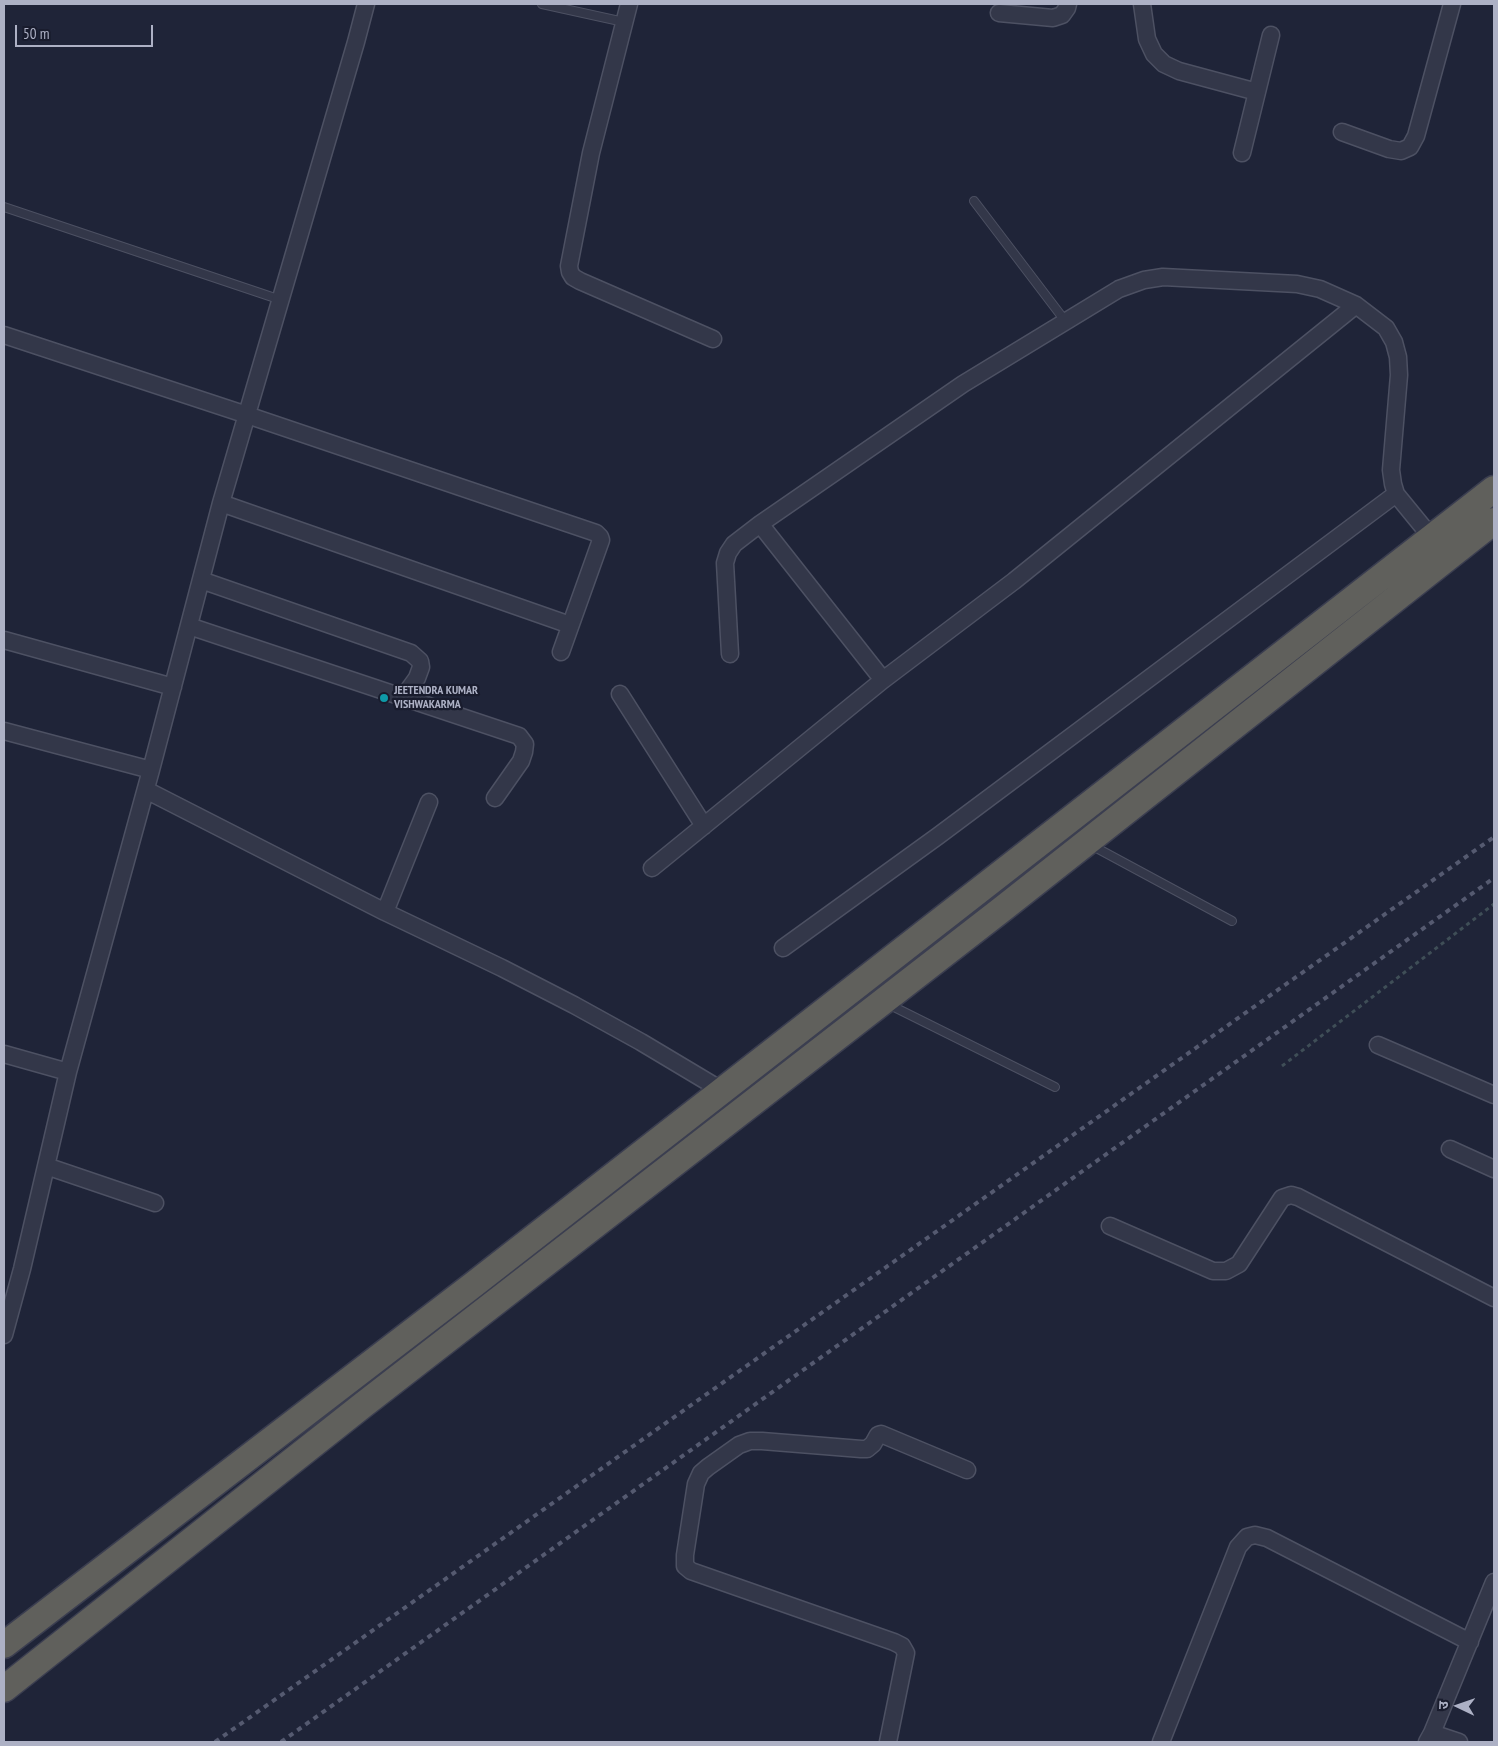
<!DOCTYPE html>
<meta charset="utf-8">
<style>
body{margin:0}
#map{position:relative;width:1498px;height:1746px;overflow:hidden;background:#1f2438;font-family:"PT Sans Narrow","Noto Sans Devanagari",sans-serif}
canvas{display:block}
.frame{position:absolute;inset:0;border:5px solid #adb1c5;pointer-events:none}
.north{position:absolute;left:1433px;top:1681px;width:50px;height:50px;-webkit-text-stroke:4px #191c2d;paint-order:stroke;rotate:273deg;font-size:14px;font-weight:700;line-height:20px;text-align:center;color:#adb1c5}
.north::after{content:'';display:block;margin:auto;width:18px;height:22px;background:#adb1c5;clip-path:polygon(50% 0,100% 100%,50% 72%,0 100%)}
.scale{position:absolute;left:15px;top:25px;width:138px;height:22px;box-sizing:border-box;border:2px solid #adb1c5;border-top:0;padding-left:6px;font-size:15px;line-height:18px;white-space:nowrap;color:#adb1c5;-webkit-text-stroke:4px #191c2d;paint-order:stroke}
</style>
<div id="map">
<canvas width="1498" height="1746"></canvas>
<div class="frame"></div>
<div class="north">उ</div>
<div class="scale">50 m</div>
</div>
<script>
const ctx = document.querySelector('canvas').getContext('2d');
ctx.lineJoin = 'round';
const toPath = rows => new Path2D(rows.map(r => 'M' + r).join(''));
function trace(path, color, width, dash) { ctx.strokeStyle = color; ctx.lineWidth = width; ctx.lineCap = dash ? 'butt' : 'round'; ctx.setLineDash(dash || []); ctx.stroke(path); }
function label(font, color, halo, rows, align = 'center') {
  ctx.font = font + ' "PT Sans Narrow",sans-serif'; ctx.lineWidth = 4.5; ctx.setLineDash([]); ctx.textBaseline = 'middle'; ctx.strokeStyle = halo; ctx.fillStyle = color; for (const [text, x, y, turn = 0] of rows) {
    ctx.save(); ctx.translate(x, y); ctx.rotate((+turn || 0) * Math.PI / 180); ctx.textAlign = isNaN(turn) ? turn : align; if (halo) ctx.strokeText(text, 0, 0); ctx.fillText(text, 0, 0); ctx.restore();
  }
}
const service = toPath([
 [542,4,624,22],
 [974,201,1066,322],
 [4,207,281,300],
 [1091,845,1232,921],
 [888,1004,1055,1087]
]);
const minor = toPath([
 [629,4,591,153,569,266,570,272,573,277,580,281,713,339],
 [1142,4,1147,39,1154,54,1164,64,1179,71,1257,92],
 [999,13,1053,18,1062,15,1067,8,1068,4],
 [1342,132,1389,149,1401,151,1410,147,1416,136,1452,4],
 [1242,153,1271,35],
 [4,335,247,415,596,533,600,537,601,540,561,652],
 [221,503,570,625],
 [760,524,883,680],
 [201,580,411,653,420,661,421,667,417,678,404,696],
 [189,626,519,736,525,744,524,752,521,761,495,798],
 [4,640,173,687],
 [730,654,725,563,728,553,734,544,760,524,963,384,1119,289,1144,280,1163,277,1297,284,1320,289,1356,305,1386,328,1394,342,1398,357,1399,375,1391,470,1393,484,1396,494,1432,538],
 [620,694,704,826],
 [4,731,151,770],
 [146,790,385,912,502,968,574,1005,641,1042,723,1091],
 [652,868,883,680,1014,581,1356,305],
 [385,912,429,802],
 [783,948,938,836,1396,494],
 [1378,1045,1494,1095],
 [4,1054,68,1072],
 [1450,1149,1494,1169],
 [46,1166,155,1203],
 [1110,1226,1213,1271,1226,1271,1239,1264,1282,1198,1291,1195,1298,1197,1494,1298],
 [4,1335,22,1269,68,1072,151,770,221,503,356,42,366,4],
 [1432,1733,1459,1742],
 [888,1742,906,1653,902,1646,894,1642,691,1571,685,1566,685,1555,696,1484,701,1473,708,1467,739,1445,750,1441,762,1441,861,1449,867,1449,873,1444,878,1435,881,1434,967,1470],
 [1161,1742,1238,1547,1247,1537,1255,1535,1267,1538,1470,1642],
 [1427,1742,1432,1733,1494,1582]
]);
const trunk = toPath([
 [4,1645,473,1285,1494,489],
 [4,1689,363,1405,1001,910,1494,521]
]);
trace(service, '#4d5163', 10);
trace(minor, '#4d5163', 19);
trace(trunk, '#3b3e50', 29);
trace(toPath([
 [1282,1066,1494,904]
]), '#3f4e57', 3, [4, 4]);
trace(service, '#333749', 8);
trace(minor, '#333749', 16);
trace(trunk, '#60605c', 26);
trace(toPath([
 [215,1742,1494,837],
 [281,1742,1494,878]
]), '#555a70', 4, [5, 5]);
for (const [x, y, r, color] of [
 [384,698,5,"#0f9aa8"]
]) { const dot = new Path2D(); dot.arc(x, y, r, 0, 2 * Math.PI); ctx.fillStyle = color; ctx.fill(dot); trace(dot, '#191c2d', 2); }
label('bold 12px', '#adb1c5', '#191c2d', [
 ["JEETENDRA KUMAR",394,691],
 ["VISHWAKARMA",394,705]
], 'left');
</script>
